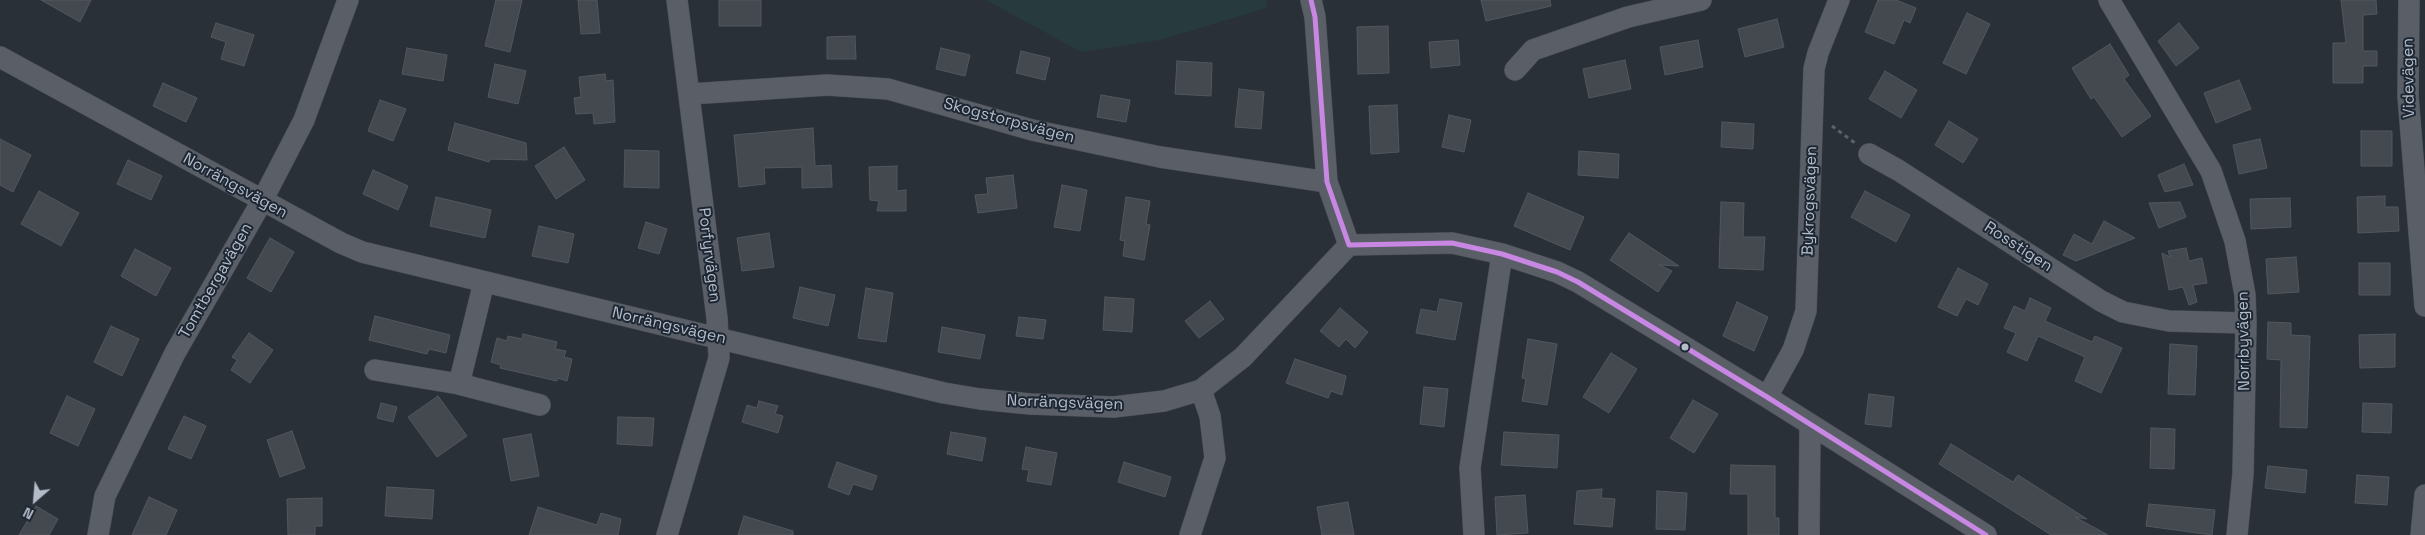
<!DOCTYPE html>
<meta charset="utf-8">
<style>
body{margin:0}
#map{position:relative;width:2425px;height:535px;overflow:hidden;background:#2a3038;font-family:"Space Grotesk",sans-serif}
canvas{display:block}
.north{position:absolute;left:10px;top:475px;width:50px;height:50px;-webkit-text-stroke:4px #1d2633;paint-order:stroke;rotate:207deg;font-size:14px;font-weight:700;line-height:20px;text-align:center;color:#b4bcc9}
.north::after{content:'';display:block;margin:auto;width:18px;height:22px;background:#b4bcc9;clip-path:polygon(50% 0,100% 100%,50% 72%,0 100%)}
</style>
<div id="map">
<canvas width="2425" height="535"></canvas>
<div class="north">N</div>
</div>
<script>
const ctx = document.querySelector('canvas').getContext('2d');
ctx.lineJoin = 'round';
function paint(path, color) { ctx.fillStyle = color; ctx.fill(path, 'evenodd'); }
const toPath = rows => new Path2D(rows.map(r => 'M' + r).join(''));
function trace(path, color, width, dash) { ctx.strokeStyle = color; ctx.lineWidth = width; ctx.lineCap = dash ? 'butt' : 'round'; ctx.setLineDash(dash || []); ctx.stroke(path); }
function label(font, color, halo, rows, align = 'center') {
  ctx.font = font + ' "Space Grotesk",sans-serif'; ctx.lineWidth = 4; ctx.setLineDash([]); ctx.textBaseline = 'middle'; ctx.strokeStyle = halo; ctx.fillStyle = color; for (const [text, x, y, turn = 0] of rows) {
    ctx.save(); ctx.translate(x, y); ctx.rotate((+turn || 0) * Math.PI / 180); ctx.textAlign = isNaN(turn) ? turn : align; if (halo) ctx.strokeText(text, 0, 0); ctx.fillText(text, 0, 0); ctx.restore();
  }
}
paint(toPath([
 [986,0,1266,0,1267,8,1160,40,1081,52]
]), '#273a3e');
const building = toPath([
 [41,0,91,0,80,22,41,0],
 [496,0,522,0,510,52,485,46,496,0],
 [578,0,597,0,600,33,581,34,578,0],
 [719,0,761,0,761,26,719,26,719,0],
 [1481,0,1550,0,1551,6,1486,21,1481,0],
 [1878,0,1896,0,1916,8,1910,23,1904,20,1894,44,1865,32,1878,0],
 [2341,0,2376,0,2377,14,2363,15,2363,51,2377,51,2377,66,2363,66,2363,83,2333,83,2333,43,2346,43,2341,0],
 [1967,13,1990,24,1966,74,1943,63,1967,13],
 [1777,19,1784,47,1745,57,1738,29,1777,19],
 [216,23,254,35,244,66,221,59,226,42,211,37,216,23],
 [2179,23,2199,48,2176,66,2158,41,2179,23],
 [1388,26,1389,73,1358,74,1357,27,1388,26],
 [855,36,856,59,827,59,827,37,855,36],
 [1458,40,1460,65,1431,68,1429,42,1458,40],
 [1698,40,1703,67,1665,75,1660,47,1698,40],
 [2110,44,2129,75,2124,79,2151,116,2122,137,2094,97,2091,99,2072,68,2110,44],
 [407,48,447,55,443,81,402,74,407,48],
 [941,48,970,55,965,76,936,69,941,48],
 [1021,51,1050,58,1045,80,1016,73,1021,51],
 [1625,60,1631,89,1589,98,1583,69,1625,60],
 [1177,61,1212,63,1211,96,1175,94,1177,61],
 [495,64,526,71,518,104,488,97,495,64],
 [1885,71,1917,90,1901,118,1869,99,1885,71],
 [605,74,606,81,613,80,615,122,594,124,593,113,576,114,574,98,581,97,579,77,605,74],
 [2239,80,2251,109,2216,123,2204,93,2239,80],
 [163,83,197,98,186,122,153,106,163,83],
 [1239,89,1264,92,1261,129,1235,127,1239,89],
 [1101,95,1130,100,1126,122,1097,117,1101,95],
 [380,100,406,109,393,141,368,131,380,100],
 [1397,105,1399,152,1371,154,1369,106,1397,105],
 [1449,115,1471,120,1464,152,1442,147,1449,115],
 [1949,121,1978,139,1963,163,1935,145,1949,121],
 [1722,122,1754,124,1753,149,1721,147,1722,122],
 [455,123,526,143,527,160,490,159,489,162,448,150,455,123],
 [813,128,815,166,831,165,832,187,802,188,802,167,764,168,765,184,739,187,734,135,813,128],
 [2361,131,2392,131,2392,166,2361,166,2361,131],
 [0,139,31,155,13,192,0,185,0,139],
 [2260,139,2267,168,2239,174,2233,145,2260,139],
 [564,147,585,180,556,199,535,166,564,147],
 [625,150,659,151,659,188,624,187,625,150],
 [1579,151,1619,154,1618,178,1578,175,1579,151],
 [128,160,162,176,151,200,117,184,128,160],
 [2184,164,2193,185,2165,192,2158,175,2184,164],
 [897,166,897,191,906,190,906,211,877,211,879,201,870,200,869,167,897,166],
 [373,170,408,186,398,210,363,194,373,170],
 [1013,175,1017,208,978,213,975,195,988,194,986,178,1013,175],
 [1062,185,1087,190,1080,231,1054,227,1062,185],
 [39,191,79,213,61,246,21,224,39,191],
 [1865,191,1910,215,1896,242,1851,217,1865,191],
 [1528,193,1584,217,1570,250,1514,226,1528,193],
 [2385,196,2385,207,2398,207,2399,231,2358,233,2357,197,2385,196],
 [436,197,491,210,485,238,430,226,436,197],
 [1126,197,1150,201,1146,224,1150,225,1144,260,1123,256,1125,241,1120,240,1126,197],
 [2290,198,2291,227,2251,229,2250,199,2290,198],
 [1721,202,1744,203,1743,237,1765,237,1763,270,1719,268,1721,202],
 [2180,202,2186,217,2159,228,2149,203,2180,202],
 [2104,221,2135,238,2076,261,2063,255,2074,234,2092,244,2104,221],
 [646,222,667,229,659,254,638,248,646,222],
 [539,226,574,234,568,263,532,256,539,226],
 [769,233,774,267,742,271,737,238,769,233],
 [1629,233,1679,266,1659,265,1672,271,1658,292,1610,260,1629,233],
 [270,238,294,252,271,292,247,278,270,238],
 [2186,248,2189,261,2202,258,2207,283,2193,285,2197,302,2189,305,2183,287,2169,290,2162,253,2170,257,2168,251,2186,248],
 [135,249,171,268,156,296,121,276,135,249],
 [2296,257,2299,292,2268,294,2266,259,2296,257],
 [2359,263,2390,263,2390,295,2359,295,2359,263],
 [1958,268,1988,284,1978,305,1966,299,1957,316,1938,307,1958,268],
 [800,287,835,295,828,326,793,318,800,287],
 [866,288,893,293,886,342,858,338,866,288],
 [1105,297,1134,299,1132,332,1103,330,1105,297],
 [2030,298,2051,308,2045,321,2092,342,2095,336,2122,348,2101,393,2075,381,2085,357,2038,336,2027,361,2007,352,2016,333,2004,328,2014,306,2025,311,2030,298],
 [1440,299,1462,303,1455,340,1416,333,1421,309,1437,312,1440,299],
 [1210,301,1224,319,1199,338,1185,321,1210,301],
 [1737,302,1768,317,1754,351,1723,336,1737,302],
 [1340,308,1368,332,1355,348,1346,339,1339,347,1320,331,1340,308],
 [375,316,450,335,446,353,429,349,427,354,369,340,375,316],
 [1019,317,1046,320,1043,339,1016,336,1019,317],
 [2268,322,2291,323,2291,335,2310,336,2307,428,2280,427,2281,360,2267,359,2268,322],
 [111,326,139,339,122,376,94,362,111,326],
 [942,327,985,335,980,359,938,352,942,327],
 [249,333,273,350,250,383,231,370,237,360,232,357,249,333],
 [523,334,557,342,555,349,566,351,564,357,572,359,567,381,557,378,557,381,500,368,501,365,491,362,497,338,507,341,508,336,522,339,523,334],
 [2395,334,2395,367,2360,368,2359,335,2395,334],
 [1528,339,1557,344,1547,405,1522,401,1526,379,1522,378,1528,339],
 [2170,344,2197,346,2195,395,2168,394,2170,344],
 [1611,353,1637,369,1609,413,1583,397,1611,353],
 [1295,359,1346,376,1342,395,1331,391,1328,398,1286,383,1295,359],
 [1424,387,1448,389,1444,427,1420,424,1424,387],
 [1869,394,1894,397,1891,427,1865,424,1869,394],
 [67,396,95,409,78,446,50,433,67,396],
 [438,396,467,436,437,457,408,417,438,396],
 [1693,400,1718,414,1694,453,1670,438,1693,400],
 [759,401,778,406,775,414,783,416,778,433,742,422,747,405,757,408,759,401],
 [381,403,397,407,393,422,377,418,381,403],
 [2363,403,2392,404,2391,433,2362,432,2363,403],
 [184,416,206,426,191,459,168,449,184,416],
 [618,417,654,418,652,446,617,444,618,417],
 [2151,428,2175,429,2174,469,2150,468,2151,428],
 [292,431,305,468,280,477,267,440,292,431],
 [951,432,986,438,982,461,947,454,951,432],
 [1504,432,1559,435,1557,468,1501,465,1504,432],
 [531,434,539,476,511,481,503,439,531,434],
 [1951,444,2013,482,2018,475,2087,519,2075,517,2108,535,2051,535,1939,464,1951,444],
 [1026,447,1057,453,1051,485,1027,481,1029,470,1022,469,1026,447],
 [837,462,877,476,872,490,853,484,849,495,828,487,837,462],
 [1124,462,1171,477,1165,497,1118,482,1124,462],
 [1731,465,1775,466,1775,518,1779,518,1779,535,1748,535,1748,494,1730,494,1731,465],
 [2268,466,2307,470,2305,493,2265,488,2268,466],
 [2357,475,2389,477,2387,505,2355,503,2357,475],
 [387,487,434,490,432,519,385,516,387,487],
 [1602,489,1601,498,1615,499,1612,527,1574,524,1577,491,1602,489],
 [1657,491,1687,493,1685,530,1656,529,1657,491],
 [1525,495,1528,533,1497,535,1495,497,1525,495],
 [149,497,177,510,166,535,132,535,149,497],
 [322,498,322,526,315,526,315,535,288,535,287,499,322,498],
 [1348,502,1354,535,1322,535,1317,507,1348,502],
 [2149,504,2215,510,2212,535,2146,526,2149,504],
 [36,506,58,519,49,535,19,535,36,506],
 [538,507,597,525,601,513,621,519,618,535,529,535,538,507],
 [744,516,793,531,793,535,738,535,744,516]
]);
paint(building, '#444950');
trace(building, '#52575f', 1);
const minor = toPath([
 [1311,0,1315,17,1327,182,1349,245],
 [2109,0,2211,171,2235,241,2245,295,2246,323,2243,474,2237,535],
 [2409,0,2408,96,2425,306],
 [0,57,341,243,362,252,944,393,980,399,1030,404,1114,407,1164,401,1201,390,1243,357,1349,245],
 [1515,70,1533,50,1628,17,1701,0],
 [690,94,827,85,888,89,1032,130,1160,157,1327,182],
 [1869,154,1898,170,2101,301,2123,312,2169,321,2246,323],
 [1349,245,1452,243,1502,254,1557,272,1578,282,1767,397,1986,535],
 [484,282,459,384,540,405],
 [375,370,459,384],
 [1767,397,1793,350,1806,311,1814,69,1818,53,1839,0],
 [98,535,105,496,175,353,262,201,304,120,348,0],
 [667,535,719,358,717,318,677,0],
 [1190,535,1215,458,1210,416,1201,390],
 [1474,535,1470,468,1502,254],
 [1809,535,1810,427],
 [2421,535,2425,495]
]);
trace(minor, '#484c53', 22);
trace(toPath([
 [1832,126,1855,143]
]), '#5d636a', 3, [4, 4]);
trace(minor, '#5a5e66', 21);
trace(toPath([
 [1311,0,1315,17,1327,182,1349,245],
 [1349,245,1452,243,1502,254,1557,272,1578,282,1767,397,1986,535]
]), '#c787e3', 5);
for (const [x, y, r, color] of [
 [1685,347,4.5,"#b4bcc9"]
]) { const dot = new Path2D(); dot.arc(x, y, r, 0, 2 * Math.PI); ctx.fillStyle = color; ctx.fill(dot); trace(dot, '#1d2633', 2); }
label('16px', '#b4bcc9', '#1d2633', [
 ["Videvägen",2409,78,-91],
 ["Skogstorpsvägen",1009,121,15],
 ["Norrängsvägen",235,186,29],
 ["Bykrogsvägen",1810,201,-88],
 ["Rosstigen",2018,247,33],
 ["Porfyrvägen",709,255,83],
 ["Tomtbergavägen",216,281,-60],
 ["Norrängsvägen",669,326,13],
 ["Norrbyvägen",2244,341,-91],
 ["Norrängsvägen",1065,403,2]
]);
</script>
